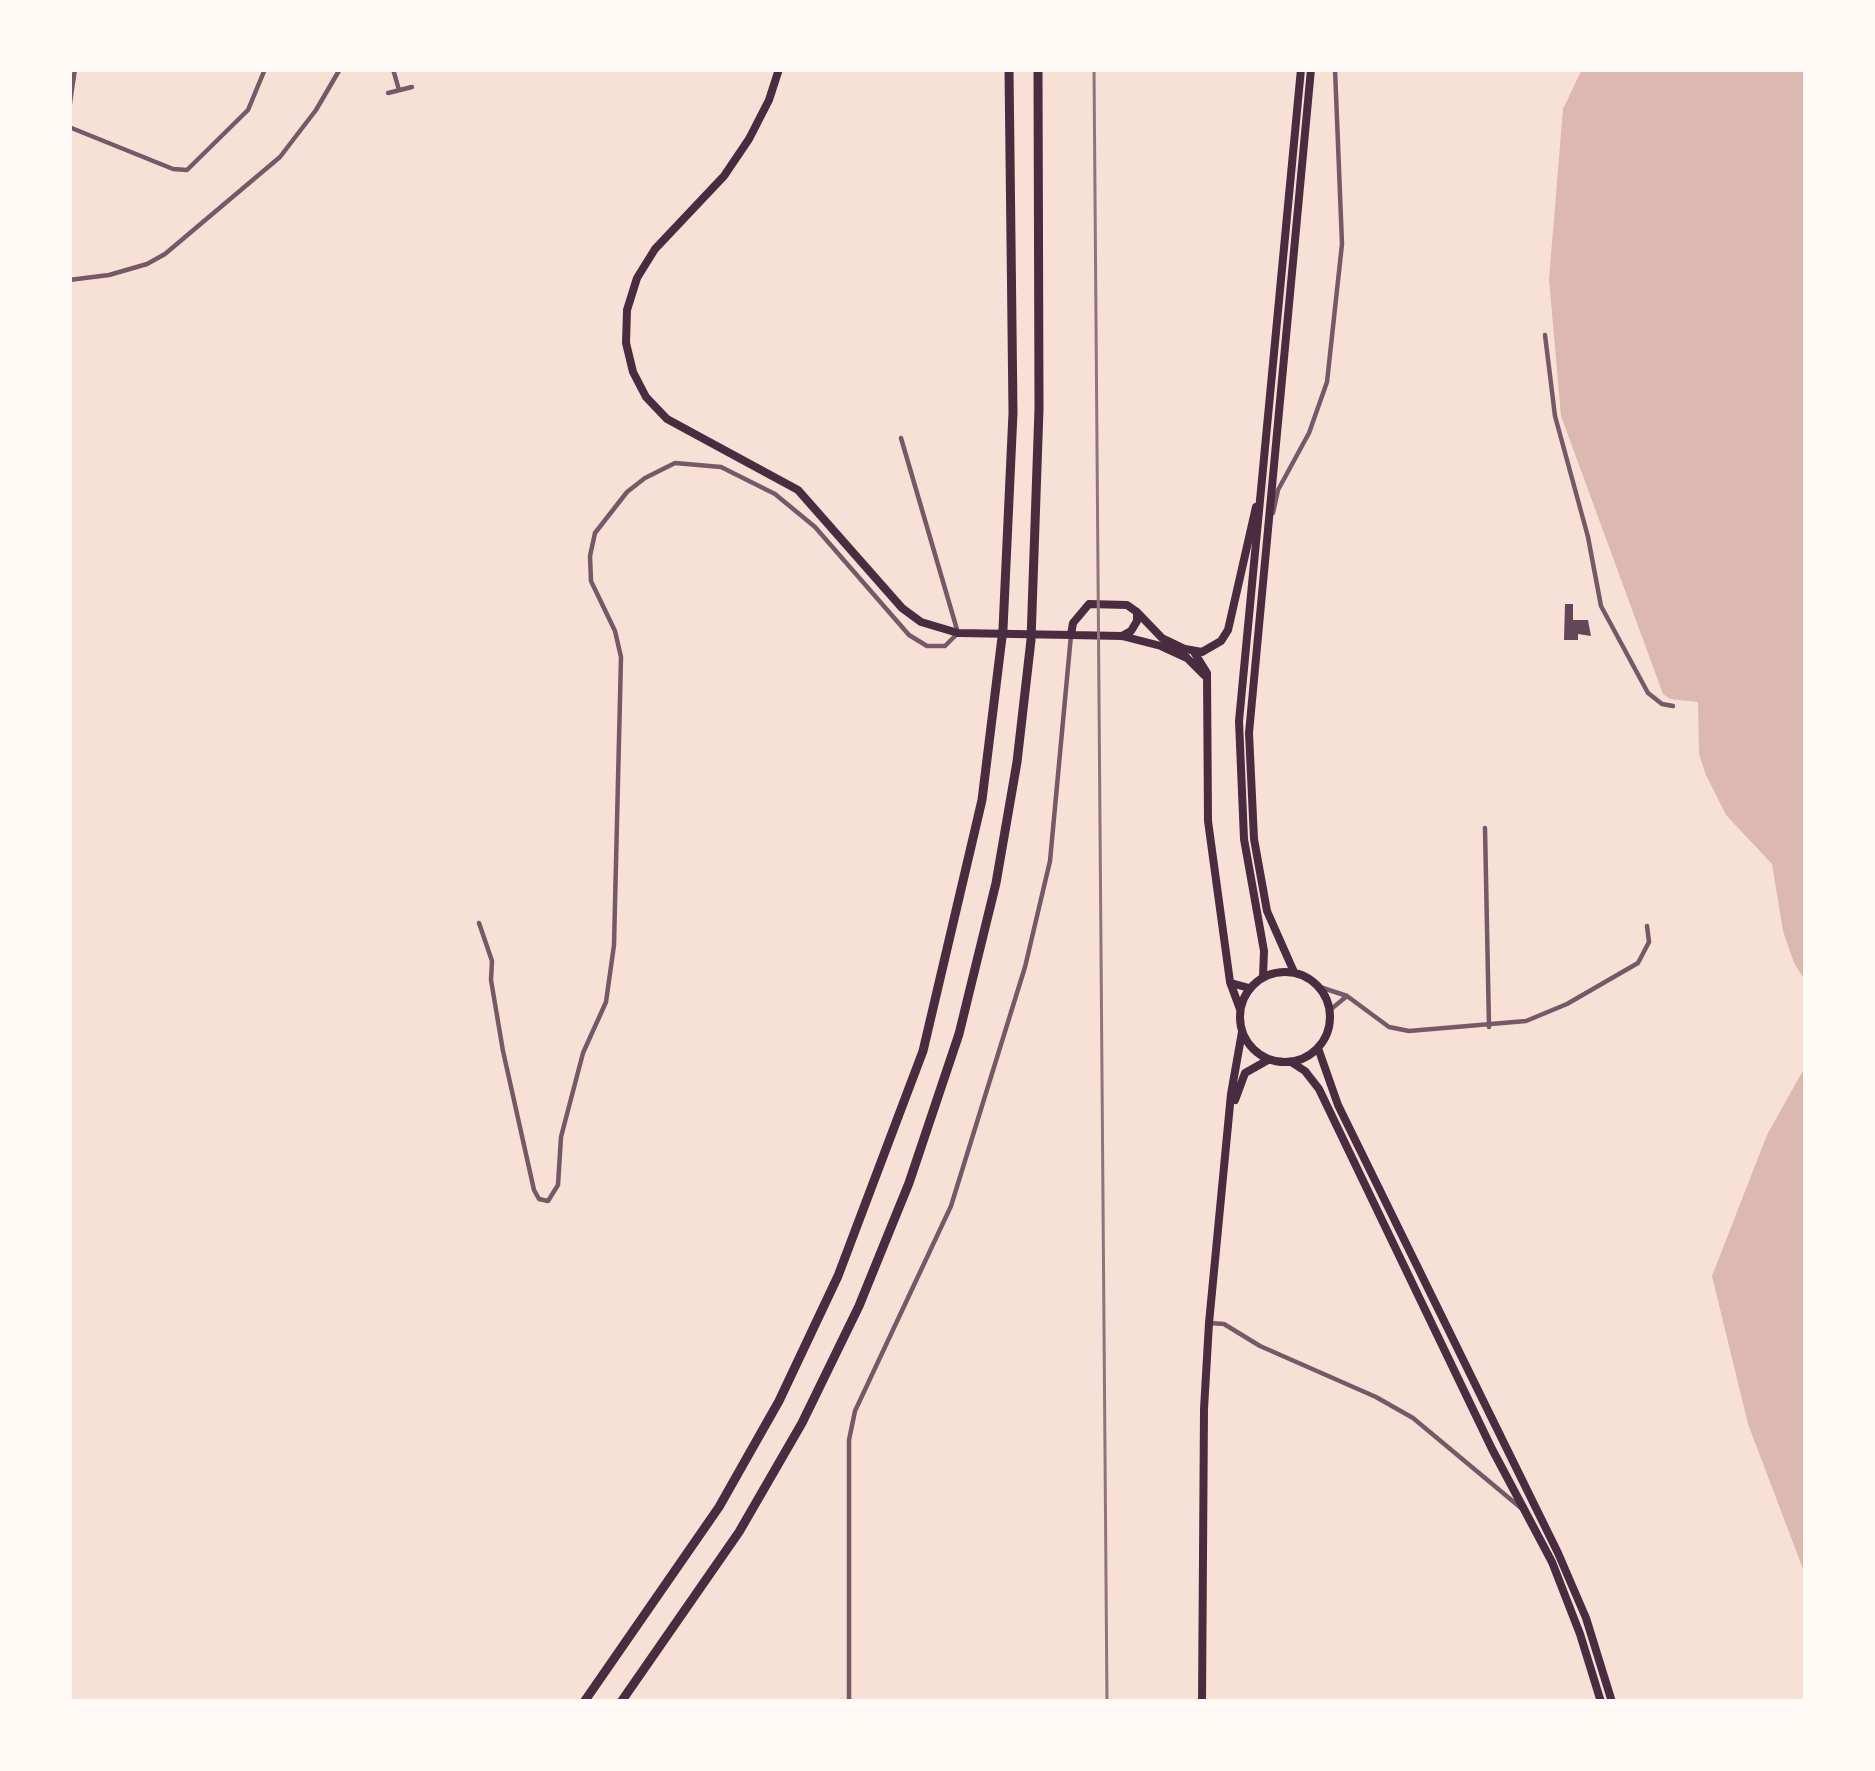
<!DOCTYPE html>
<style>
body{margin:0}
#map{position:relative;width:1875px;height:1771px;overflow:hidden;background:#f7e1d7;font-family:Figtree,sans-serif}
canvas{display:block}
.frame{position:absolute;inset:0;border:72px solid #fffaf5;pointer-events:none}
</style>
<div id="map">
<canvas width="1875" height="1771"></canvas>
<div class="frame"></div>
</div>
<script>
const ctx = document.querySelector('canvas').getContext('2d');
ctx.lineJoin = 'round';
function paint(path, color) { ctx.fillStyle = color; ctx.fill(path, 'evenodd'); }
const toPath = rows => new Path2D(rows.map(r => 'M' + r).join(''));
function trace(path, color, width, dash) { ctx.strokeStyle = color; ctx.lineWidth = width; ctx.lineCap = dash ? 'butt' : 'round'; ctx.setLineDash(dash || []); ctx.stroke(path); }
paint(toPath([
 [1582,69,1806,69,1806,982,1794,963,1783,931,1772,864,1726,815,1706,775,1699,754,1698,702,1670,699,1663,694,1561,416,1549,279,1563,109],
 [1806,1065,1806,1577,1748,1424,1712,1276,1767,1135]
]), '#dcb8b0');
paint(toPath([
 [1565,604,1573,604,1573,620,1588,620,1591,636,1578,634,1578,640,1564,640]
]), '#644757');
trace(toPath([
 [393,69,399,90],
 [388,93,412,87],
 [69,110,75,69],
 [69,127,173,169,187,170,248,110,265,69],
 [69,280,109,275,147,264,165,254,280,157,316,110,340,69],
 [1545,335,1555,416,1588,537,1601,606,1648,693,1662,704,1673,706],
 [1273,513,1278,490,1309,433,1327,382,1342,244,1335,69],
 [1485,828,1489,1027],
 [479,923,492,961,491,980,503,1051,534,1190,539,1199,548,1201,558,1185,561,1137,583,1053,606,1002,614,945,621,657,615,631,591,581,590,556,595,533,627,492,645,478,675,463,721,467,775,494,815,527,909,635,927,646,945,646,958,633,901,438],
 [1320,987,1347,996,1389,1027,1409,1031,1526,1021,1567,1004,1638,963,1649,942,1647,926],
 [1330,1010,1347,996],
 [1209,1323,1224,1324,1260,1346,1376,1397,1413,1418,1521,1508],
 [849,1702,849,1440,855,1411,951,1206,1025,967,1050,861,1071,635]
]), '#755966', 4.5);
trace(toPath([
 [779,69,769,100,749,139,724,176,655,249,637,278,627,310,626,343,633,372,646,397,667,419,798,490,902,608,921,622,958,633,1071,635],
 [1137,612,1162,638,1185,649,1202,652,1221,641,1228,630,1256,507],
 [1122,636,1131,631,1137,621,1137,612,1127,605,1089,604,1073,623,1071,635,1122,636,1161,646,1187,658,1204,675],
 [1194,652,1207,673,1208,821,1230,982,1240,1009],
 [1231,983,1249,988],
 [1235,1100,1245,1073,1268,1060],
 [1202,1702,1204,1409,1209,1323,1231,1094,1242,1032]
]), '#4a2c40', 8);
trace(toPath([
 '1240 1017a45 45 0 1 1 90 0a45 45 0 1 1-90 0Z',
 [1294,972,1267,911,1254,839,1249,733,1311,69],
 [1263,977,1264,951,1244,839,1239,721,1301,69],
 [1318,1048,1338,1105,1558,1553,1586,1618,1612,1702],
 [1291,1062,1305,1071,1319,1089,1492,1449,1552,1562,1580,1634,1601,1702]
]), '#4a2c40', 8);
trace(toPath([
 [584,1702,719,1507,779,1401,838,1276,923,1051,982,800,1003,629,1013,413,1009,69],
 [621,1702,739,1532,802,1423,859,1306,909,1183,959,1034,996,883,1017,762,1031,640,1039,409,1038,69]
]), '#4a2c40', 9);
trace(toPath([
 [1094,69,1107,1702]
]), '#8f747c', 3);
</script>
